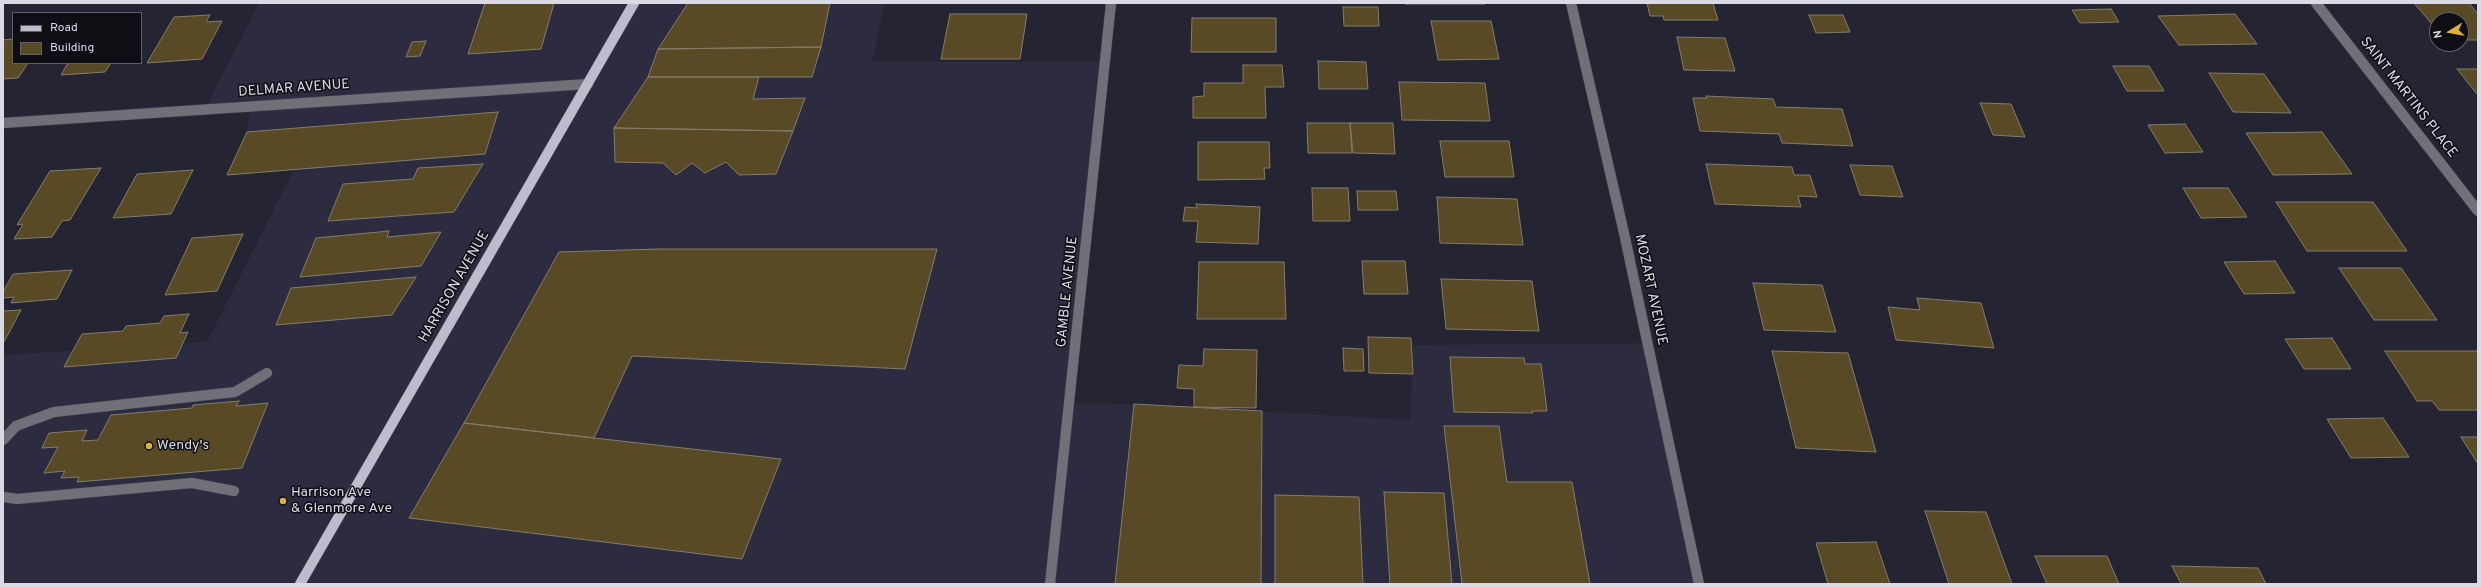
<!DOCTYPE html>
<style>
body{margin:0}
#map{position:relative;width:2481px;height:587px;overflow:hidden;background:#252432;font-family:Overpass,sans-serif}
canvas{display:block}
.frame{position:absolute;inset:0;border:4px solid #dadae4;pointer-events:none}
.legend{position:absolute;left:12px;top:12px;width:130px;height:52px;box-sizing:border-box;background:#0e0e14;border:1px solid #606067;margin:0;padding:5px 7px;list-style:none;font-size:12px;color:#dadae4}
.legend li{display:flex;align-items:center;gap:8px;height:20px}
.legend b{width:20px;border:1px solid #606067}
.north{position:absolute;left:2429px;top:12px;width:40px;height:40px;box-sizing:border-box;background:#0e0e14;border:1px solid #606067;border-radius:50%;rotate:259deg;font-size:11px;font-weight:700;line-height:16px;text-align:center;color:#dadae4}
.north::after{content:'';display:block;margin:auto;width:14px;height:18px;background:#deb133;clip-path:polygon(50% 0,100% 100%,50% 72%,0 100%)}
</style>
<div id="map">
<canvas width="2481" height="587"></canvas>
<div class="frame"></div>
<ul class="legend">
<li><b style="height:5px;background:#bcbccc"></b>Road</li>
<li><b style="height:11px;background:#594a26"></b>Building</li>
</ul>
<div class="north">N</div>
</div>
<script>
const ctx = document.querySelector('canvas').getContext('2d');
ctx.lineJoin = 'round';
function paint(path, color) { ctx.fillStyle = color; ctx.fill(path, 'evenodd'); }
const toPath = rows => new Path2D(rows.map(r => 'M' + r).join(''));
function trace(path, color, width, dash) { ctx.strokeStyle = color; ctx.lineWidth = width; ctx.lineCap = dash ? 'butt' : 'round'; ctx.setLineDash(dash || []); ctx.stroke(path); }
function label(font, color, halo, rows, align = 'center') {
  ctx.font = font + ' Overpass,sans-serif'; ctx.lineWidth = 3; ctx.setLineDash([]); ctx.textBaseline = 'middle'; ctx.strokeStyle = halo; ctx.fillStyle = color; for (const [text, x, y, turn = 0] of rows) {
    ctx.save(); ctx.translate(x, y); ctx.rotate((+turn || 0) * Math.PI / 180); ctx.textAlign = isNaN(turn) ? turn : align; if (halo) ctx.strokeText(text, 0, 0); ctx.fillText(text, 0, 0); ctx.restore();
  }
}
paint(toPath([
 [259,3,885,3,872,62,1106,62,1070,403,1134,404,1410,420,1413,345,1647,343,1699,584,3,584,3,355,207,342,294,169,227,175,247,132,250,107,205,109]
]), '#2c2b3f');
const building = toPath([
 [485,3,554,3,541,49,468,54,485,3],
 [688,3,830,3,821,47,658,49,688,3],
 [1404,3,1485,3,1485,4,1405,4,1404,3],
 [1647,3,1713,3,1718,20,1664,20,1663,16,1650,16,1647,3],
 [2414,3,2469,3,2478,14,2478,40,2461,40,2461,20,2437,20,2437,30,2414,3],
 [1343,7,1378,7,1379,26,1344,26,1343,7],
 [2111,9,2119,22,2080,23,2072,10,2111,9],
 [950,14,1027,14,1020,59,941,59,950,14],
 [2235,14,2257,44,2179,45,2158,16,2235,14],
 [210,15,206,22,222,21,202,59,147,63,174,17,210,15],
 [1809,15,1843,15,1850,32,1816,33,1809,15],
 [1192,18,1276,18,1276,52,1191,52,1192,18],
 [1431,21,1491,21,1499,59,1438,60,1431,21],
 [1677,37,1725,38,1735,71,1684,70,1677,37],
 [13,39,13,63,28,63,18,78,3,79,3,40,13,39],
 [426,41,420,56,406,57,412,42,426,41],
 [821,47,812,77,648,77,658,49,821,47],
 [1318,61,1366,62,1368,89,1319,89,1318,61],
 [68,63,111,63,105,72,61,75,68,63],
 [1243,65,1282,65,1284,87,1265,87,1266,118,1193,118,1193,97,1204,96,1204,83,1243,83,1243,65],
 [2113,66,2149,66,2164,91,2127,91,2113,66],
 [2457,69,2478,69,2478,95,2473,89,2457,69],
 [2209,73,2264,74,2291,113,2233,112,2209,73],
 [648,77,759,77,753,99,805,98,793,131,614,128,648,77],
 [1399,82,1485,83,1490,121,1402,120,1399,82],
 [1706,96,1773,99,1776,107,1842,109,1853,146,1782,143,1779,134,1700,131,1693,98,1707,98,1706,96],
 [1980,103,2011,104,2025,137,1993,135,1980,103],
 [498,112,485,154,227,175,247,132,498,112],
 [1307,123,1350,123,1352,153,1308,153,1307,123],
 [1350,123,1393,123,1395,154,1353,153,1350,123],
 [2185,124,2203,152,2165,153,2148,125,2185,124],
 [614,128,793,131,776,174,739,175,726,162,705,173,692,163,676,175,663,163,615,162,614,128],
 [2322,132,2352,174,2273,175,2246,133,2322,132],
 [1440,141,1509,141,1514,177,1445,177,1440,141],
 [1198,142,1269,142,1270,168,1264,168,1265,179,1198,180,1198,142],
 [483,164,454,212,328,221,343,184,413,179,418,168,483,164],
 [1706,164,1792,167,1794,175,1810,175,1817,197,1798,196,1801,207,1715,204,1706,164],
 [1850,165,1892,166,1903,197,1860,195,1850,165],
 [101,168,70,220,62,221,52,237,14,239,23,224,17,225,50,171,101,168],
 [193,170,171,214,113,218,137,174,193,170],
 [1312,188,1348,188,1350,221,1313,221,1312,188],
 [2183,188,2228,188,2247,217,2201,218,2183,188],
 [1357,191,1396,191,1398,210,1358,210,1357,191],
 [1437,197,1517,199,1523,245,1440,243,1437,197],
 [2276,202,2373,202,2407,251,2307,251,2276,202],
 [1196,204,1260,207,1258,244,1196,242,1198,221,1183,221,1185,207,1197,208,1196,204],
 [389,231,387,237,441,232,421,266,300,277,316,238,389,231],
 [243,234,217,291,165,295,192,238,243,234],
 [658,249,937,249,905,369,632,356,594,438,464,423,559,252,658,249],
 [1362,261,1405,261,1408,294,1364,294,1362,261],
 [2275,261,2295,293,2244,294,2224,262,2275,261],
 [1199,262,1284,262,1286,319,1197,319,1199,262],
 [2339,268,2401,268,2437,320,2374,320,2339,268],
 [72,270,57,299,11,303,14,297,3,298,3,292,13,274,72,270],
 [416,277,392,315,276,325,291,288,416,277],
 [1441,279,1532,281,1539,331,1446,329,1441,279],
 [1753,283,1822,285,1836,332,1764,330,1753,283],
 [1917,298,1981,303,1994,348,1896,340,1888,307,1920,310,1917,298],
 [21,310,4,342,3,342,3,311,21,310],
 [189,314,180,333,188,332,176,358,64,367,82,334,123,331,126,326,160,323,164,316,189,314],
 [1368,337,1411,338,1413,374,1369,373,1368,337],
 [2332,338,2351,369,2304,369,2285,339,2332,338],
 [1343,348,1363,349,1364,371,1344,371,1343,348],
 [1204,349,1257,350,1256,408,1194,407,1194,389,1177,388,1179,365,1203,366,1204,349],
 [1772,351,1848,353,1876,452,1796,448,1772,351],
 [2385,351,2478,351,2478,410,2439,410,2432,401,2417,401,2385,351],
 [1450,357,1524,358,1525,364,1541,364,1547,411,1532,411,1533,413,1454,412,1450,357],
 [239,401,236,406,268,403,242,468,77,482,79,477,61,478,65,471,44,473,58,447,42,448,49,433,87,430,82,441,98,440,111,415,192,408,193,405,239,401],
 [1134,404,1262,411,1261,584,1115,584,1134,404],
 [2383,418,2409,457,2351,458,2327,419,2383,418],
 [464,423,594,438,781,459,742,559,409,518,464,423],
 [1444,426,1499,426,1507,482,1572,482,1590,584,1462,584,1444,426],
 [2461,437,2478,437,2478,464,2471,453,2461,437],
 [1384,492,1444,493,1452,584,1390,584,1384,492],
 [1275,495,1359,497,1363,584,1275,584,1275,495],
 [1925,511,1986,512,2012,584,1949,584,1925,511],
 [1876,542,1890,584,1828,584,1816,543,1876,542],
 [2035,556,2107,556,2119,584,2047,584,2035,556],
 [2172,566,2258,568,2266,584,2181,584,2172,566]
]);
paint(building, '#594a26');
trace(building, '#847d6b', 1);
const minor = toPath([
 [1571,3,1624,233,1699,584],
 [2316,3,2478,211],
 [3,123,588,84],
 [3,440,16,426,54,412,235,392,267,373],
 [3,497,17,499,192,483,234,491],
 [1050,584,1111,3]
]);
const major = toPath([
 [300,584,634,3]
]);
trace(minor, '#42414e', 11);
trace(major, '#42414e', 11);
trace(minor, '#707078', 10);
trace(major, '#bcbccc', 10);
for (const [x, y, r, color] of [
 [149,446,4,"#deb133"],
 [283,501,4,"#deb133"]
]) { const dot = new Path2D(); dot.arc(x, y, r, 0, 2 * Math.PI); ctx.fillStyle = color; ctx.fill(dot); trace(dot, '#0e0e14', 1.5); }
label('14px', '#dadae4', '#0e0e14', [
 ["DELMAR AVENUE",294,89,-4],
 ["SAINT MARTINS PLACE",2408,98,52],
 ["HARRISON AVENUE",455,287,-60],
 ["MOZART AVENUE",1650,290,78],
 ["GAMBLE AVENUE",1068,292,-84]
]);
label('14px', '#dadae4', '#0e0e14', [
 ["Wendy's",157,446],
 ["Harrison Ave",291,493],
 ["& Glenmore Ave",291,509]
], 'left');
</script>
